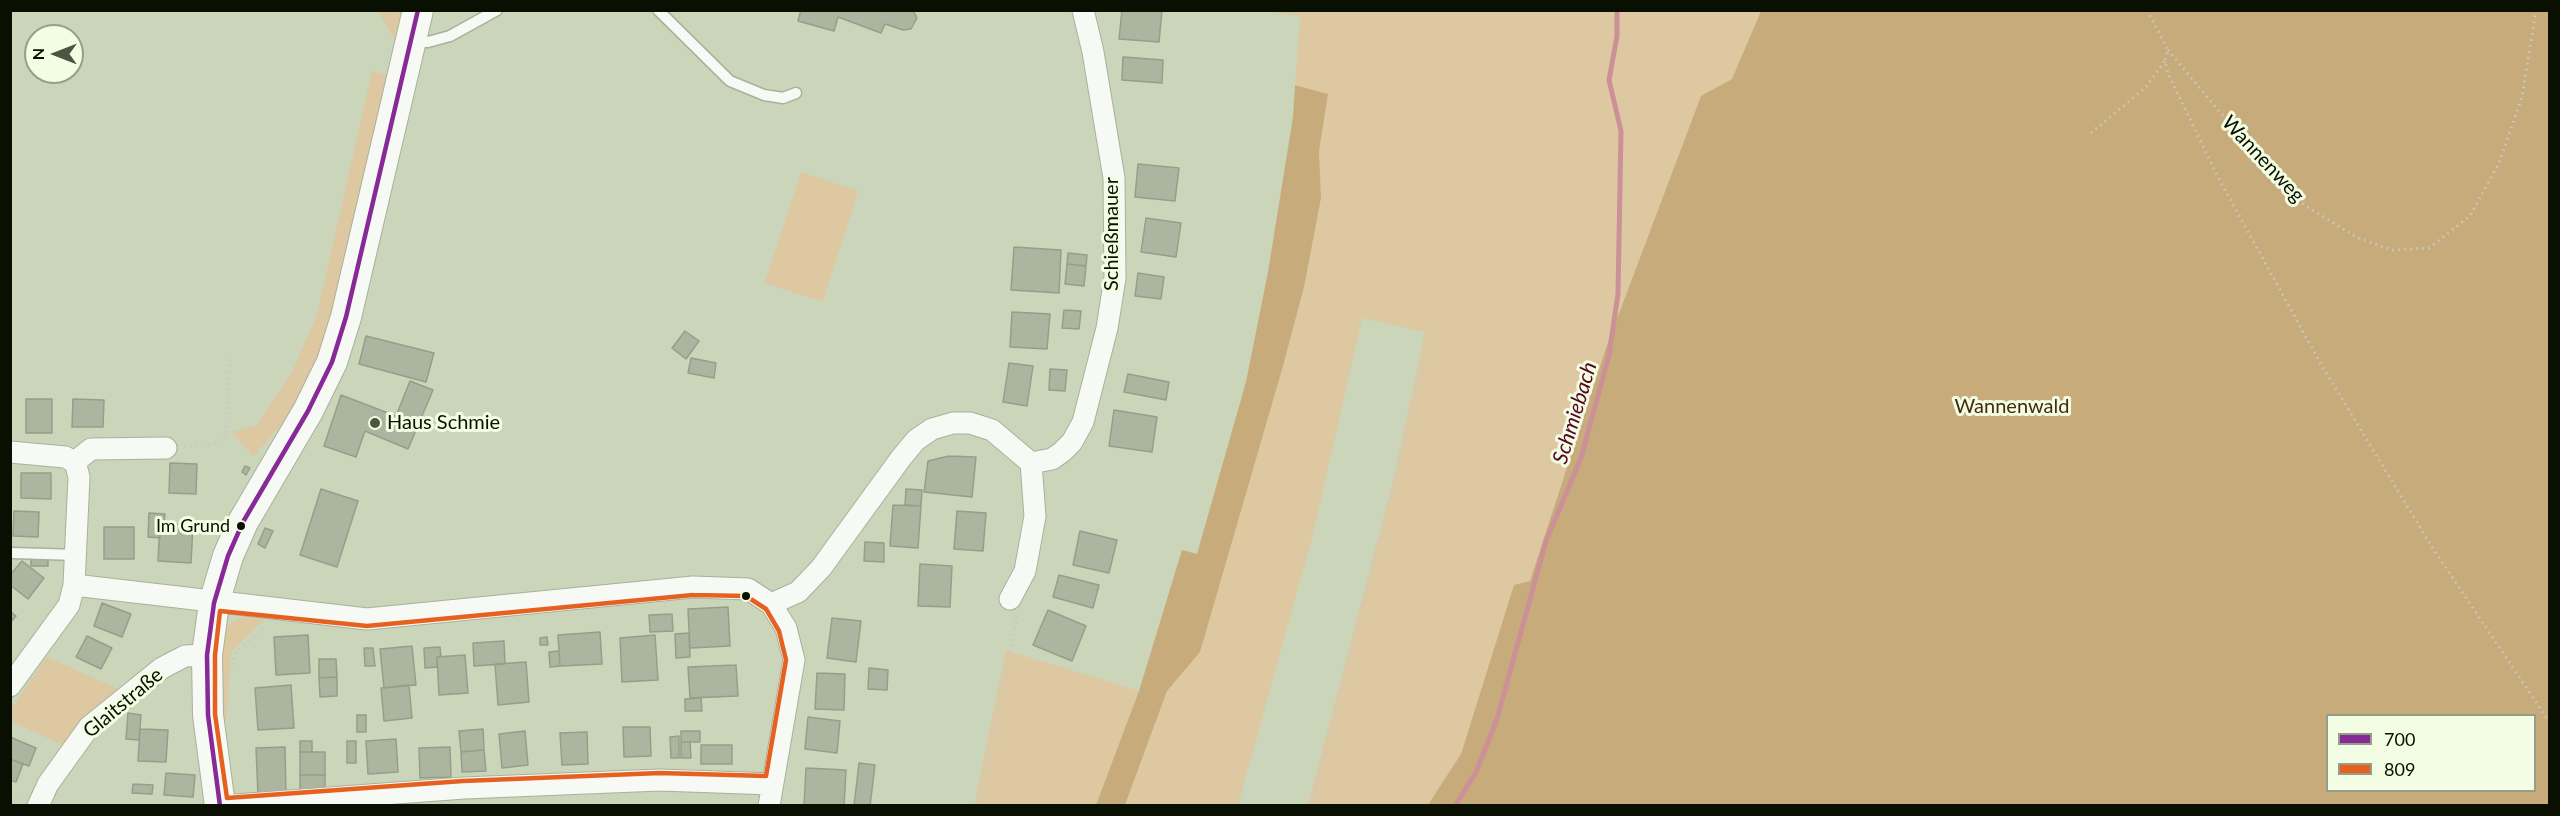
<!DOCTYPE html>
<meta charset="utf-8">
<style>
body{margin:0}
#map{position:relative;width:2560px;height:816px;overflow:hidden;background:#cad5b9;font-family:Lato,sans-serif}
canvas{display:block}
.frame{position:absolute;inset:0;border:12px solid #090f01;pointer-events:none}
.legend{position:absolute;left:2326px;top:714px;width:210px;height:78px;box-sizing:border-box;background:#f2fde3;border:2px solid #959e89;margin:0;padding:8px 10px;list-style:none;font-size:18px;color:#090f01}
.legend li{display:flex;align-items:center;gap:12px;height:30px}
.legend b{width:30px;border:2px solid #959e89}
.north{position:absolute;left:24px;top:24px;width:60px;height:60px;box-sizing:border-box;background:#f2fde3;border:2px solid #959e89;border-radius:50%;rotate:270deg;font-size:16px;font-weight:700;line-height:24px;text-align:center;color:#090f01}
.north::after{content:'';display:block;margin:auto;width:21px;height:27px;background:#4d5441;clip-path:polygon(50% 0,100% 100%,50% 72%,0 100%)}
</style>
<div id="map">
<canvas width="2560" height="816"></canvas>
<div class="frame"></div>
<ul class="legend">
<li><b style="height:8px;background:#872996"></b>700</li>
<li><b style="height:8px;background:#e66120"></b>809</li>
</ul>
<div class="north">N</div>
</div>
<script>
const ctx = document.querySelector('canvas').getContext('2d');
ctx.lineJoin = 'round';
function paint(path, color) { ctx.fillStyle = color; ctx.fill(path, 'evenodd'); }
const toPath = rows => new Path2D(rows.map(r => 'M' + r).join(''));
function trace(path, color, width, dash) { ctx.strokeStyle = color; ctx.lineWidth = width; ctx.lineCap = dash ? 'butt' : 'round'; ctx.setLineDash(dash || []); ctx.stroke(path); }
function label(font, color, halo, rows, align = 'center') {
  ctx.font = font + ' Lato,sans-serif'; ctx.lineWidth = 6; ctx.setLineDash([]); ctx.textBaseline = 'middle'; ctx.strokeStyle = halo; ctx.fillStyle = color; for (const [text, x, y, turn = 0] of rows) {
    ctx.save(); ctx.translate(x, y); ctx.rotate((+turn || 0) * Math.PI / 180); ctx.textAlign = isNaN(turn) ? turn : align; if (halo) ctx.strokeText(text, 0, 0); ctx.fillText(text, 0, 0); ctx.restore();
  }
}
paint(toPath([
 [378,11,406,11,397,44],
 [1267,11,1761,11,1732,79,1701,96,1606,348,1530,581,1514,585,1461,754,1428,805,1308,805,1393,481,1425,332,1362,318,1313,534,1238,805,1125,806,1167,691,1200,651,1283,366,1304,287,1321,198,1319,151,1328,94,1295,85,1300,16],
 [372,71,386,75,364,195,330,337,297,406,253,457,232,432,257,425,293,370,317,315],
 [801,172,858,191,823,302,765,283],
 [243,617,265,619,231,652,225,730,222,730,218,670,225,627],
 [1006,650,1139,691,1096,805,974,806],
 [47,657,120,690,104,700,67,747,11,721,11,710]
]), '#ddc8a2');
paint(toPath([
 [1761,11,2549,11,2549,805,1428,805,1461,754,1514,585,1530,581,1606,348,1701,96,1732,79],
 [2328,716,2534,716,2534,790,2328,790],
 [1295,85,1328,94,1319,151,1321,198,1304,287,1283,366,1200,652,1167,691,1125,805,1096,805,1139,691,1182,550,1197,554,1246,382,1268,272,1293,117]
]), '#c8ab7a');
trace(toPath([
 [1455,806,1476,772,1497,719,1546,541,1581,458,1609,355,1618,294,1621,131,1609,80,1617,36,1617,10]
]), '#cb9197', 5);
const building = toPath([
 [801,10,913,10,917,18,911,29,903,30,885,24,881,33,838,17,834,31,798,21,801,10],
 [1122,10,1162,10,1159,42,1119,39,1122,10],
 [1123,57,1163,60,1162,83,1122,80,1123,57],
 [1138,164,1179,168,1175,201,1135,197,1138,164],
 [1146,218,1181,223,1176,257,1141,252,1146,218],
 [1014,247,1061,250,1059,293,1011,290,1014,247],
 [1068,253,1087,255,1086,266,1067,264,1068,253],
 [1067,264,1086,266,1084,286,1065,284,1067,264],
 [1138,273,1164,277,1161,299,1135,296,1138,273],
 [1064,310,1081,311,1079,329,1062,328,1064,310],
 [1012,312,1050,314,1047,349,1010,347,1012,312],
 [685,331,699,341,686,359,672,348,685,331],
 [366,336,434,353,426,382,359,364,366,336],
 [691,358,716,363,714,378,688,373,691,358],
 [1009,363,1033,366,1027,406,1003,402,1009,363],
 [1050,369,1067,370,1065,391,1049,390,1050,369],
 [1128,374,1169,382,1166,400,1124,392,1128,374],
 [410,381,433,390,408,449,365,431,356,457,324,446,341,395,396,416,410,381],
 [26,399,52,399,52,433,26,433,26,399],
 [73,399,104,400,103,427,72,427,73,399],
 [1114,410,1157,417,1152,452,1109,446,1114,410],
 [949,456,976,457,972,497,924,492,928,461,949,456],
 [170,463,197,464,196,494,169,493,170,463],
 [245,466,250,468,246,475,242,472,245,466],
 [21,473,51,473,51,499,21,498,21,473],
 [321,489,358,501,337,567,300,555,321,489],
 [906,489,922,490,921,506,905,505,906,489],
 [893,505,921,506,918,548,890,546,893,505],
 [14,511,39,512,38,537,13,536,14,511],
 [957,511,986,513,983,551,954,549,957,511],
 [149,513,165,514,164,523,160,523,160,538,148,537,149,513],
 [160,523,193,525,191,563,158,561,160,523],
 [104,527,134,527,134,559,104,559,104,527],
 [265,528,273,531,265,548,258,544,265,528],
 [1080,531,1117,540,1109,573,1073,565,1080,531],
 [865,542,884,543,884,562,864,561,865,542],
 [31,558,48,558,48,566,31,566,31,558],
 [22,561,44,578,28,599,10,585,10,575,22,561],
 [920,564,952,566,950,607,918,606,920,564],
 [1059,575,1099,585,1093,608,1053,597,1059,575],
 [102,603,131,614,122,637,94,626,102,603],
 [728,607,730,646,690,648,688,609,728,607],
 [1048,610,1086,626,1072,661,1033,645,1048,610],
 [10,611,16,616,10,623,10,611],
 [672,614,673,631,650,632,649,615,672,614],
 [832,618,861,621,856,662,827,658,832,618],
 [600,632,602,664,560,666,558,635,600,632],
 [689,633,690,657,676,658,675,634,689,633],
 [308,635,310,673,276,675,274,637,308,635],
 [655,635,658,680,622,682,620,638,655,635],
 [87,636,112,648,101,669,76,657,87,636],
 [547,637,548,645,540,645,540,638,547,637],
 [504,641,505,664,474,666,473,643,504,641],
 [412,646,416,685,384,688,380,649,412,646],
 [440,647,441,656,437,657,437,667,425,668,424,648,440,647],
 [364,648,373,648,375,666,365,666,364,648],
 [559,651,560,666,550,667,549,652,559,651],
 [465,655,468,693,439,695,437,657,465,655],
 [319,659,336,659,337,677,319,678,319,659],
 [526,662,529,702,498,705,495,664,526,662],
 [736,665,738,696,690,698,688,667,736,665],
 [869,668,888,670,887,690,868,689,869,668],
 [817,673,845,674,844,710,815,709,817,673],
 [337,677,337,696,320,697,319,678,337,677],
 [291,685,294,728,258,730,255,688,291,685],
 [409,685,412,718,384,721,381,688,409,685],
 [701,698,702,711,685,711,685,699,701,698],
 [128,713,141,715,139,740,126,739,128,713],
 [357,715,366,715,366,732,357,732,357,715],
 [808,717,840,721,837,753,805,749,808,717],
 [623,727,650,727,651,756,624,757,623,727],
 [140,729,168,730,166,762,138,761,140,729],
 [483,729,484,750,461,752,459,731,483,729],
 [525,731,528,765,502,768,499,734,525,731],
 [681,731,700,731,700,742,681,742,681,731],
 [587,732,588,764,562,765,560,733,587,732],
 [679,736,679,758,671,758,670,737,679,736],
 [10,737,36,748,29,766,10,759,10,737],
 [396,739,398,772,368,774,366,741,396,739],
 [300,741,312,741,312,752,300,752,300,741],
 [347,741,356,741,356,763,347,763,347,741],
 [681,742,690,742,691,758,681,758,681,742],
 [701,745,732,745,732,764,701,764,701,745],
 [285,747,286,794,258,795,256,748,285,747],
 [450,747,451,777,420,778,419,748,450,747],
 [484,750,486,771,462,772,461,752,484,750],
 [300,752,325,752,325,775,300,775,300,752],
 [10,759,23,764,16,782,10,780,10,759],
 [859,763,875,765,870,806,854,806,859,763],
 [806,768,846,770,844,806,804,806,806,768],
 [166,773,195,775,193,797,164,795,166,773],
 [300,775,325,775,325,790,300,790,300,775],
 [133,784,153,785,152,794,132,793,133,784]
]);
paint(building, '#acb59f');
trace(building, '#969e89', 1.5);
const lane = toPath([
 [658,10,730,81,764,95,783,98,796,93],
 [414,41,428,42,450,36,497,10],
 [13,553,77,555]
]);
const street = toPath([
 [10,452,65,457,75,462,79,477,74,585],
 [75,462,91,449,166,448],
 [1031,463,1052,459,1062,452,1072,442,1083,422,1107,328,1115,278,1114,178,1093,52,1083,10],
 [1010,599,1025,571,1035,516,1031,463],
 [771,604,798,592,821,568,901,458,916,440,932,429,953,423,970,423,992,430,1031,463],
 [10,686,69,605,74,585,367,619,693,587,748,589,771,604,786,628,794,660,769,806],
 [38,806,48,784,89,727,162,668,185,656,207,655],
 [222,806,464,788,660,780,772,784]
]);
const secondary = toPath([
 [220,806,208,715,207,655,214,603,228,556,243,522,308,411,332,362,346,317,418,10]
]);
trace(lane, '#a9b19c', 13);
trace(street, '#a9b19c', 23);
trace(secondary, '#a9b19c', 32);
trace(toPath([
 [385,10,390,19],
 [2147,10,2168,50,2165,61,2168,74,2220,181,2322,366,2430,544,2550,723],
 [2168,50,2218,110,2304,205,2358,238,2392,250,2429,248,2470,216,2499,163,2522,97,2536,10],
 [2091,133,2146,87,2165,61],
 [184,447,211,445,225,438,230,356],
 [233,665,234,654,263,627],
 [10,795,20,799],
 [981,806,1017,616],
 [1312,806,1434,325]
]), '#c7cac2', 3, [1.5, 4.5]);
trace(lane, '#f7f9f4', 10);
trace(street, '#f7f9f4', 21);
trace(secondary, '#f7f9f4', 30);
trace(toPath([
 [220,806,208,715,207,655,214,603,228,556,243,522,308,411,332,362,346,317,418,10]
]), '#872996', 4.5);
trace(toPath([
 [693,595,746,596,766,609,779,631,786,660,766,776,660,773,463,781,227,798,215,714,215,655,220,611,367,626,693,595]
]), '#e66120', 4.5);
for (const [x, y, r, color] of [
 [375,423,6,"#4d5441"],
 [241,526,5,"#090f01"],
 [746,596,5,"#090f01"]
]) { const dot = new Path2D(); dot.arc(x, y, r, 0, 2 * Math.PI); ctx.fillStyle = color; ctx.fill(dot); trace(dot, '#f2fde3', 2); }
label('18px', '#090f01', '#f2fde3', [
 ["Im Grund",230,526]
], 'right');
label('20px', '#090f01', '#f2fde3', [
 ["Wannenweg",2263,159,47],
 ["Schießmauer",1112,234,-90],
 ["Glaitstraße",123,703,-40]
]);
label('20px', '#442b0e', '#f2fde3', [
 ["Wannenwald",2012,407]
]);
label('20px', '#090f01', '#f2fde3', [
 ["Haus Schmie",387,423]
], 'left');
label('italic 21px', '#550424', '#f2fde3', [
 ["Schmiebach",1575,413,-73]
]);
</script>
